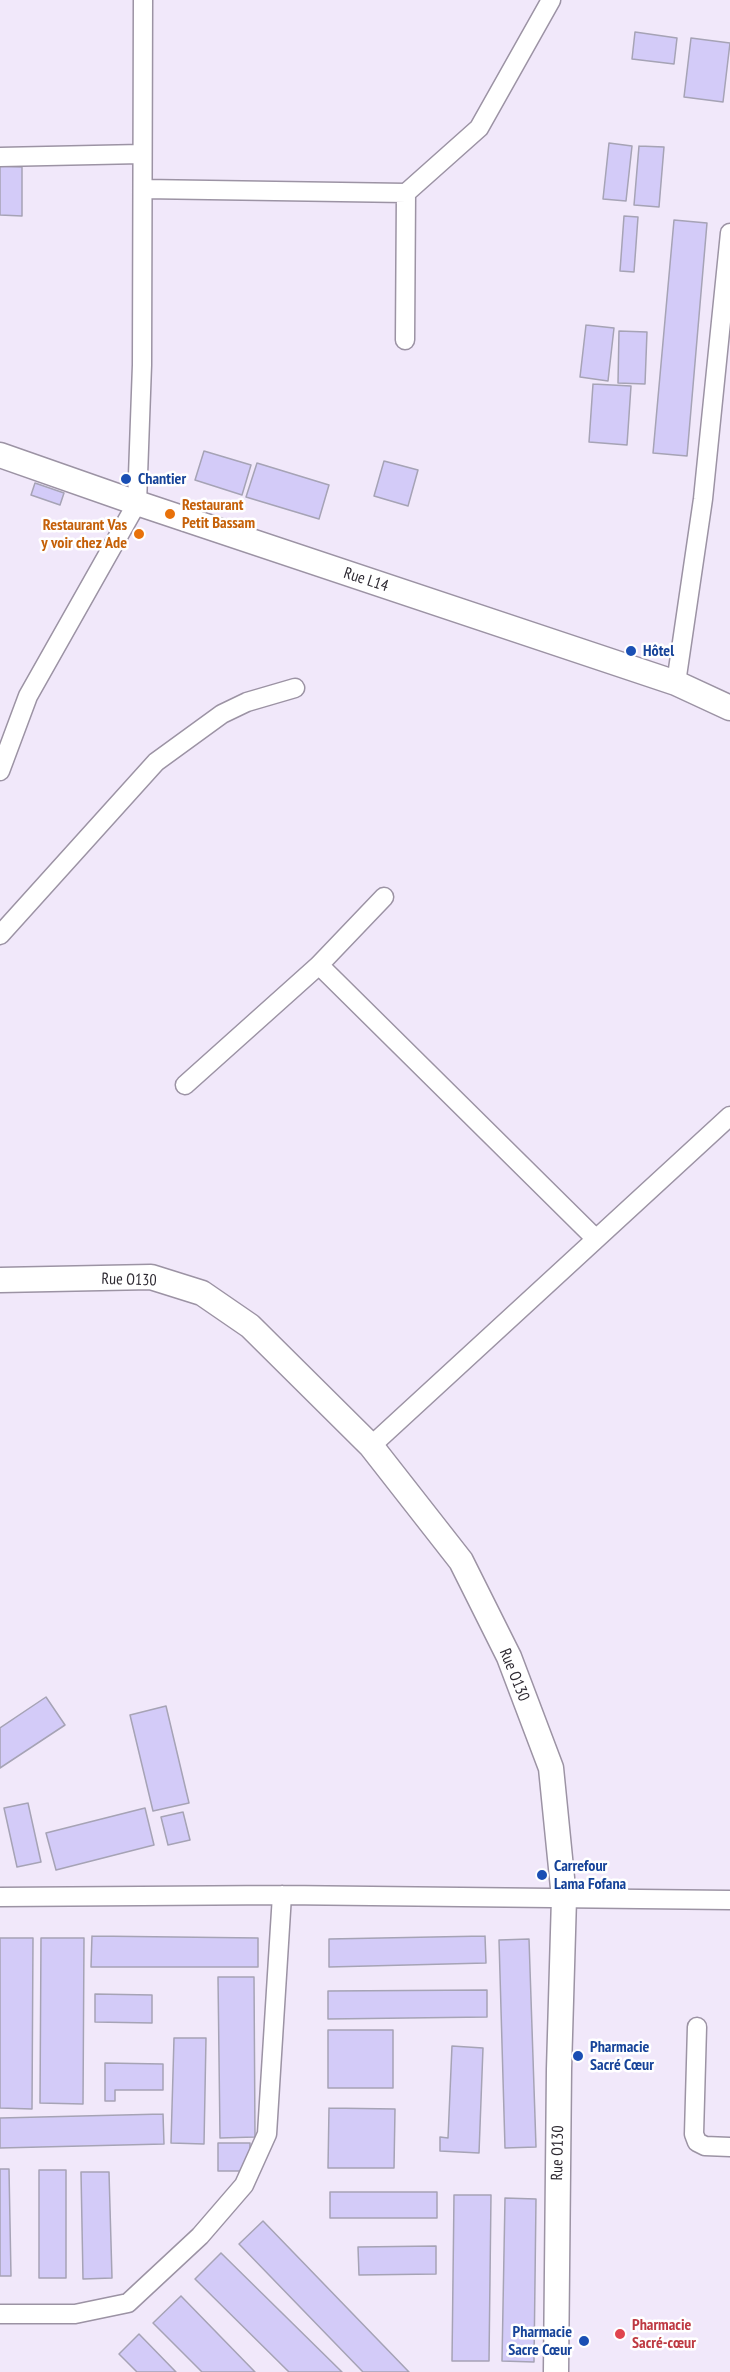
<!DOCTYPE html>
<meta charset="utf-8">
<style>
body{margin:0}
canvas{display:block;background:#f1e8fa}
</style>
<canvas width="730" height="2372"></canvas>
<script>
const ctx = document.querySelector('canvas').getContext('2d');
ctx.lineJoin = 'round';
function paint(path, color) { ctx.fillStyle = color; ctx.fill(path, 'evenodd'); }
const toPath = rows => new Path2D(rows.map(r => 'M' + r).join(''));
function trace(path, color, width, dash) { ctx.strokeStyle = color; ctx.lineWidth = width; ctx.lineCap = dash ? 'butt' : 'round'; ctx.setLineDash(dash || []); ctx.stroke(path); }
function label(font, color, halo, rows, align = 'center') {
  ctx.font = font + ' "PT Sans Narrow",sans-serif'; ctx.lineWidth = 5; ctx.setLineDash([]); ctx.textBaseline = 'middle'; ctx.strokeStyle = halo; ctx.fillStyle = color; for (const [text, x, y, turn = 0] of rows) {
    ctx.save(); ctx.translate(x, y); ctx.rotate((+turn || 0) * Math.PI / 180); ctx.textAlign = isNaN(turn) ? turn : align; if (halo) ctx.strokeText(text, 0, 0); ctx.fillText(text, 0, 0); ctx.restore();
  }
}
const building = toPath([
 [635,32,677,38,674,64,632,59,635,32],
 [691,38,730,43,723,102,684,97,691,38],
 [609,143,632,146,626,201,603,199,609,143],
 [639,146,664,147,659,207,634,205,639,146],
 [0,166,22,167,22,216,0,215,0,166],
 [624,216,638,217,634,272,620,271,624,216],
 [674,220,707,223,687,456,653,453,674,220],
 [586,325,614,328,608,381,580,377,586,325],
 [619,331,647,332,645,384,618,383,619,331],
 [593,384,631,386,627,445,589,442,593,384],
 [204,451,251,465,242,495,195,480,204,451],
 [384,461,418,470,408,506,374,496,384,461],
 [257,463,329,485,319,519,246,497,257,463],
 [35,483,64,493,60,505,31,495,35,483],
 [46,1697,65,1725,0,1768,0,1728,46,1697],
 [166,1706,189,1803,153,1811,130,1715,166,1706],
 [28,1803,41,1862,17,1867,4,1808,28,1803],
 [145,1808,154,1845,56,1870,46,1833,145,1808],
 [183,1812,190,1840,168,1845,161,1817,183,1812],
 [92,1936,258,1938,258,1967,91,1967,92,1936],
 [485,1936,486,1963,329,1967,329,1939,485,1936],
 [0,1938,33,1938,32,2109,0,2108,0,1938],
 [41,1938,84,1938,83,2104,40,2103,41,1938],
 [529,1939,536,2147,505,2148,499,1940,529,1939],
 [218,1977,254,1977,255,2137,220,2138,218,1977],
 [487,1990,487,2017,328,2019,328,1991,487,1990],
 [95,1994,152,1995,152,2023,95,2022,95,1994],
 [328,2030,393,2030,393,2088,328,2088,328,2030],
 [174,2038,206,2038,204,2144,171,2143,174,2038],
 [452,2046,483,2048,479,2153,440,2151,440,2137,448,2138,452,2046],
 [105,2063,163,2064,163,2090,115,2090,115,2101,105,2101,105,2063],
 [329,2108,395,2109,394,2168,328,2168,329,2108],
 [163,2114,164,2144,0,2148,0,2118,163,2114],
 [218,2143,250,2143,250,2171,218,2171,218,2143],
 [0,2169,9,2169,11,2276,0,2276,0,2169],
 [39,2170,66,2170,66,2278,39,2278,39,2170],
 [81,2172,109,2172,112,2278,83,2279,81,2172],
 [330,2192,437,2192,437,2218,330,2218,330,2192],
 [454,2195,491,2195,489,2361,452,2361,454,2195],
 [505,2198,536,2199,534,2362,502,2361,505,2198],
 [263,2221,409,2372,363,2372,239,2244,263,2221],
 [436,2246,436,2274,359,2275,358,2247,436,2246],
 [221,2253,342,2372,289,2372,195,2279,221,2253],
 [181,2296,255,2372,202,2372,153,2323,181,2296],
 [139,2334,176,2372,137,2372,119,2354,139,2334]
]);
paint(building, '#d3cbf8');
trace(building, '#a6a3b5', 1.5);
const minor = toPath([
 [0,157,141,154],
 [144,189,406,193,479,128,551,0],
 [405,340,406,193],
 [676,683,703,499,730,233],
 [0,771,28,696,137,503,142,365,143,0],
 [0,935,156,762,222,714,247,702,295,688],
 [319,965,596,1239],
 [185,1085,319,965,384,897],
 [371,1446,730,1116],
 [0,1897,282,1895,730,1900],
 [697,2027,694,2134,697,2142,705,2146,730,2147],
 [0,2314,75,2314,128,2303,200,2236,244,2185,267,2134,282,1895]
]);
const tertiary = toPath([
 [0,455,137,503,676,683,730,708],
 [0,1280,151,1277,202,1293,250,1326,371,1446,461,1561,509,1657,551,1768,564,1898,559,2069,556,2372]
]);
trace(minor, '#9c93a4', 21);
trace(tertiary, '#9c93a4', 27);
trace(minor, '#fff', 18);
trace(tertiary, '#fff', 24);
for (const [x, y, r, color] of [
 [126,479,6,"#1a4fb4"],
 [170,514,6,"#e8710a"],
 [139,534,6,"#e8710a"],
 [631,651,6,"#1a4fb4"],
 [542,1875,6,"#1a4fb4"],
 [578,2056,6,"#1a4fb4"],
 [620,2334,6,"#e0444e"],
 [584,2341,6,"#1a4fb4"]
]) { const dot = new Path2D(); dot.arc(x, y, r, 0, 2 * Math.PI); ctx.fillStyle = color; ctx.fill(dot); trace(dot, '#fff', 2); }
label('bold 16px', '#164399', '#fff', [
 ["Chantier",138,479],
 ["Hôtel",643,651],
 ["Carrefour",554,1866],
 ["Lama Fofana",554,1884],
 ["Pharmacie",590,2047],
 ["Sacré Cœur",590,2065],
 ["Pharmacie",572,2332,"right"],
 ["Sacre Cœur",572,2350,"right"]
], 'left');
label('bold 16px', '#c56008', '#fff', [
 ["Restaurant",182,505],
 ["Petit Bassam",182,523],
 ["Restaurant Vas",127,525,"right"],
 ["y voir chez Ade",127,543,"right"]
], 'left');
label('16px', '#2e2a32', '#fff', [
 ["Rue L14",366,580,18],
 ["Rue O130",129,1280,2],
 ["Rue O130",514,1675,68],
 ["Rue O130",558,2153,-89]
]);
label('bold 16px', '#be3a42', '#fff', [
 ["Pharmacie",632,2325],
 ["Sacré-cœur",632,2343]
], 'left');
</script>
